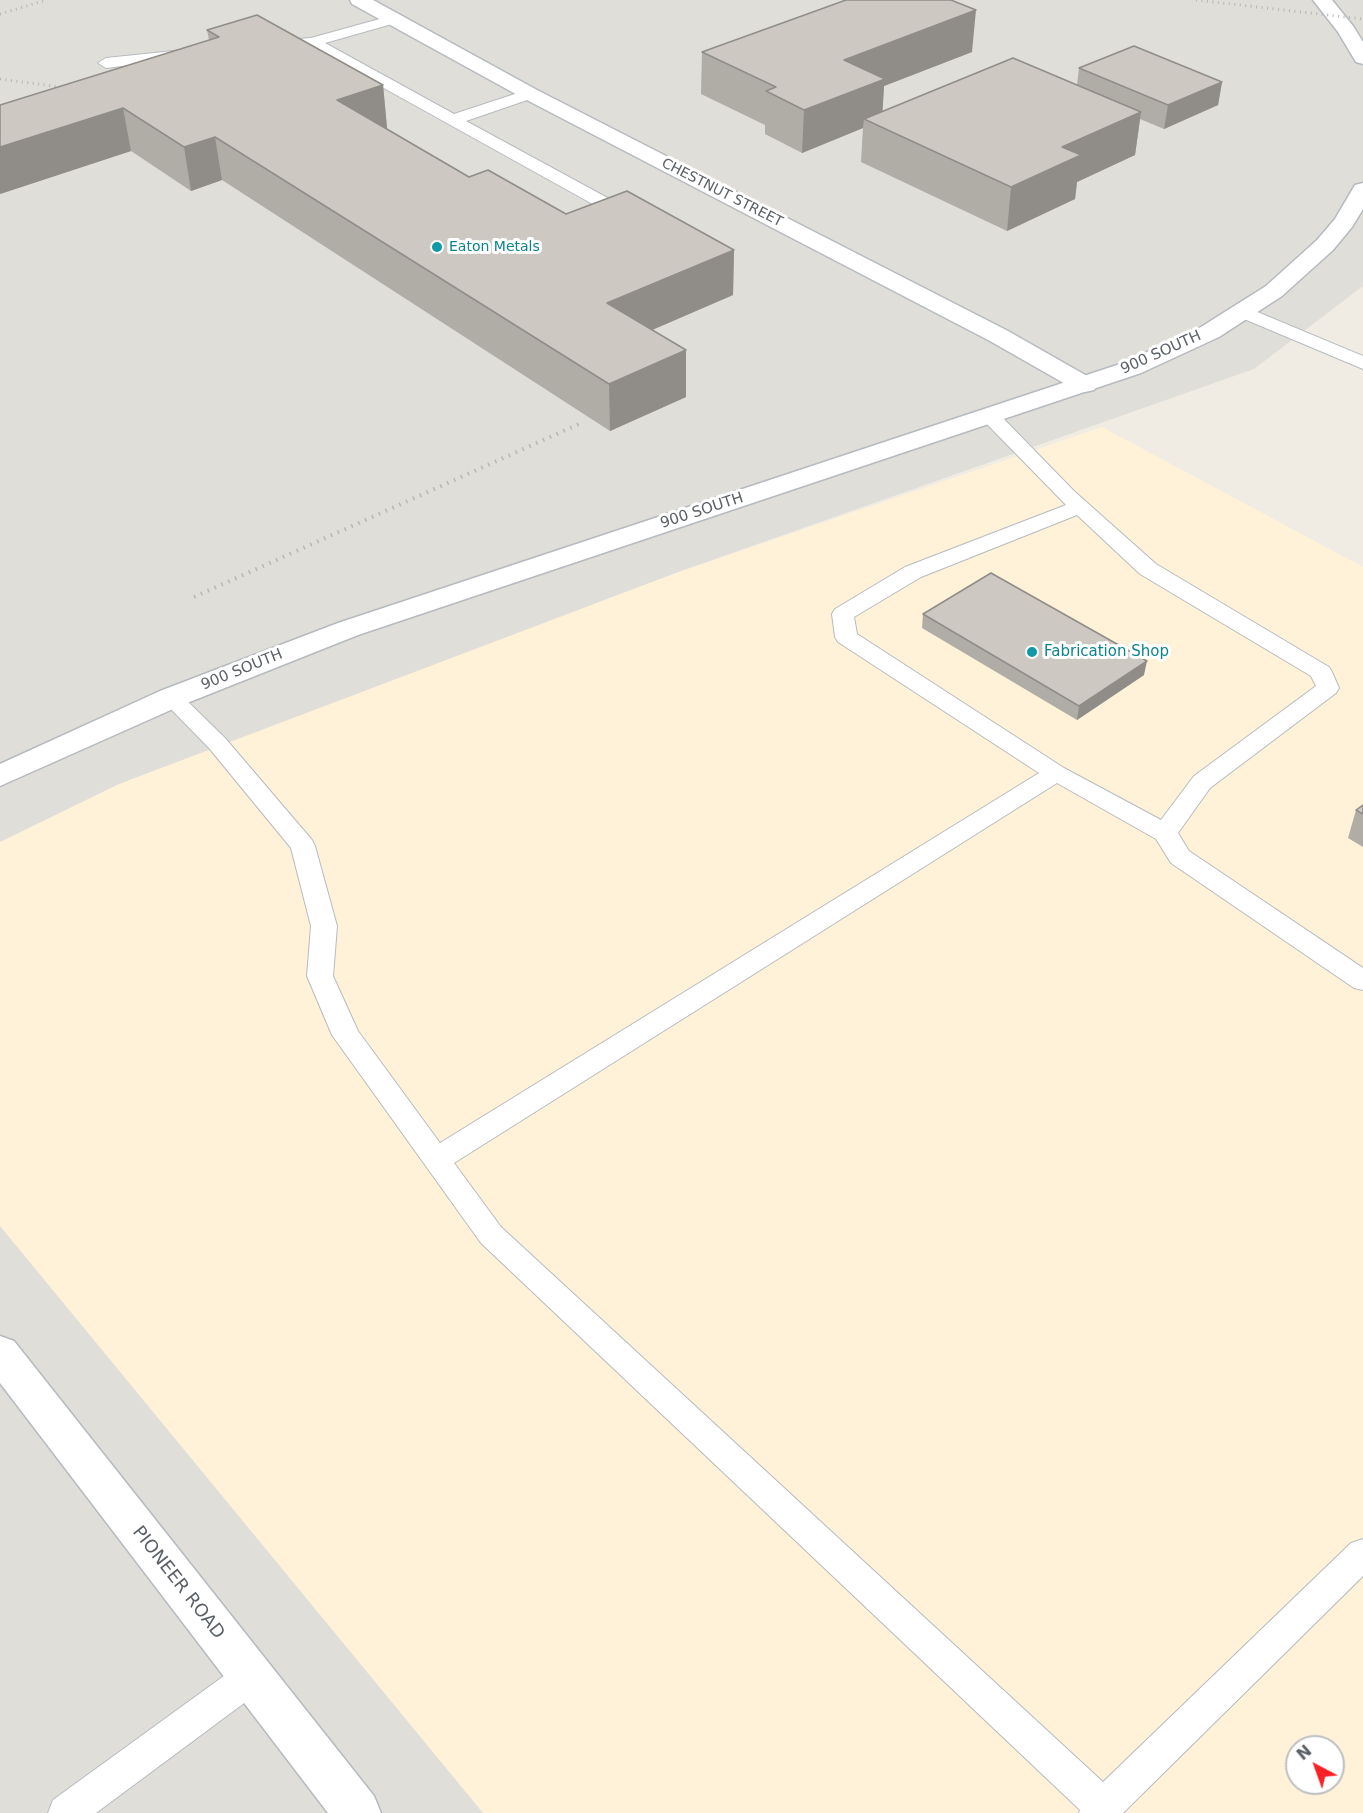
<!DOCTYPE html>
<style>
body{margin:0}
#map{position:relative;width:1363px;height:1813px;overflow:hidden;background:#f0ece3;font-family:"DejaVu Sans",sans-serif}
canvas{display:block}
.north{position:absolute;left:1285px;top:1735px;width:60px;height:60px;box-sizing:border-box;background:#fff;border:2px solid #bdc0c2;border-radius:50%;rotate:319deg;font-size:16px;font-weight:700;line-height:24px;text-align:center;color:#5b6166}
.north::after{content:'';display:block;margin:auto;width:21px;height:27px;background:#fb1f26;clip-path:polygon(50% 0,100% 100%,50% 72%,0 100%)}
</style>
<div id="map">
<canvas width="1363" height="1813"></canvas>
<div class="north">N</div>
</div>
<script>
const ctx = document.querySelector('canvas').getContext('2d');
ctx.lineJoin = 'round';
function paint(path, color) { ctx.fillStyle = color; ctx.fill(path, 'evenodd'); }
const toPath = rows => new Path2D(rows.map(r => 'M' + r).join(''));
function trace(path, color, width, dash) { ctx.strokeStyle = color; ctx.lineWidth = width; ctx.lineCap = dash ? 'butt' : 'round'; ctx.setLineDash(dash || []); ctx.stroke(path); }
function label(font, color, halo, rows, align = 'center') {
  ctx.font = font + ' "DejaVu Sans",sans-serif'; ctx.lineWidth = 6; ctx.setLineDash([]); ctx.textBaseline = 'middle'; ctx.strokeStyle = halo; ctx.fillStyle = color; for (const [text, x, y, turn = 0] of rows) {
    ctx.save(); ctx.translate(x, y); ctx.rotate((+turn || 0) * Math.PI / 180); ctx.textAlign = isNaN(turn) ? turn : align; if (halo) ctx.strokeText(text, 0, 0); ctx.fillText(text, 0, 0); ctx.restore();
  }
}
paint(toPath([
 [1102,427,1363,567,1363,1813,483,1813,0,1226,0,842,119,784,498,634],
 [1297,1747,1333,1747,1333,1783,1297,1783]
]), '#fff2d9');
paint(toPath([
 [0,0,1363,0,1363,286,1254,369,681,571,119,784,0,842],
 [0,1226,483,1813,0,1813]
]), '#e0ded8');
const lane = toPath([
 [394,15,401,19,399,22,325,43,454,114,524,91,536,91,538,94,536,97,466,121,637,214,640,218,637,222,625,222,310,47,273,51,265,46,273,41,311,38,394,15],
 [183,50,191,55,188,58,106,68,98,63,106,58,183,50],
 [1243,306,1363,356,1363,369,1237,316,1234,312,1237,308,1243,306],
 [991,411,998,413,1074,491,1156,564,1329,667,1332,672,1339,688,1336,693,1210,788,1178,833,1189,851,1363,968,1363,990,1354,988,1171,863,1156,839,1057,783,454,1163,501,1227,1103,1782,1351,1543,1363,1539,1363,1576,1123,1813,1079,1813,1080,1810,481,1243,332,1035,307,976,311,926,291,848,209,748,160,698,163,693,171,691,179,693,225,738,312,840,315,846,337,926,333,976,358,1031,440,1143,1039,773,838,642,835,637,832,614,835,609,905,567,1066,505,984,421,981,417,984,413,991,411],
 [1077,515,1140,574,1311,676,1316,686,1194,776,1161,820,1064,768,857,634,854,617,921,577,1077,515],
 [251,1661,263,1665,268,1677,263,1689,96,1813,48,1813,53,1800,239,1665,251,1661]
]);
const street = toPath([
 [350,0,373,0,537,90,1008,331,1094,380,1097,385,1094,390,1085,392,1076,390,990,341,523,98,352,4,350,0]
]);
const secondary = toPath([
 [1313,0,1332,0,1353,26,1363,42,1363,64,1356,62,1338,32,1313,0],
 [1363,183,1363,209,1352,227,1333,250,1282,296,1219,337,1141,373,358,635,182,705,0,786,0,764,160,691,338,623,1123,363,1201,327,1266,286,1317,240,1335,219,1355,185,1363,183],
 [0,1336,14,1341,374,1796,381,1813,328,1813,0,1383,0,1336]
]);
trace(lane, '#b6bbbf', 2);
trace(street, '#b6bbbf', 3);
trace(secondary, '#b5babf', 3);
paint(lane, '#fff');
paint(street, '#fff');
paint(secondary, '#fff');
trace(toPath([
 [1196,0,1363,19],
 [0,14,46,0],
 [0,79,76,89]
]), '#b5b6b7', 3, [1, 4.5]);
trace(toPath([
 [194,597,579,424]
]), '#b5b6b7', 4, [1.5, 6]);
paint(toPath([
 [207,30,383,85,387,128,386,128,469,177,566,214,734,250,733,295,652,330,686,397,610,431,222,180,191,191,131,151,0,194,209,40],
 [702,52,972,52,884,86,882,112,1077,85,1079,68,1222,82,1218,105,1164,129,1140,119,1135,155,1077,182,1075,199,1007,231,861,162,863,128,802,153,765,134,765,125,701,94],
 [923,614,1144,675,1077,720,922,628],
 [1363,805,1363,847,1348,838,1356,810]
]), '#b0ada7');
paint(toPath([
 [976,10,972,52,884,86,882,121,864,119,863,128,802,153,804,110,844,60],
 [1222,82,1218,105,1164,129,1168,105],
 [383,85,387,128,342,143,337,100],
 [123,108,131,151,0,194,0,147],
 [1141,112,1135,155,1077,182,1075,199,1007,231,1011,187,1062,147],
 [215,137,222,180,191,191,184,147],
 [734,250,733,295,608,349,607,303],
 [686,350,686,397,610,431,609,384],
 [1147,661,1144,675,1077,720,1079,706]
]), '#908d88');
const building = toPath([
 [846,0,951,0,976,10,844,60,885,79,804,110,766,91,776,87,702,52,846,0],
 [257,15,383,85,337,100,469,177,488,170,566,214,627,191,734,250,607,303,686,350,609,384,215,137,184,147,123,108,0,147,0,105,219,37,207,30,257,15],
 [1134,46,1222,82,1168,105,1079,68,1134,46],
 [1013,58,1141,112,1062,147,1081,155,1011,187,864,119,1013,58],
 [991,573,1147,661,1079,706,923,614,991,573],
 [1363,805,1363,814,1356,810,1363,805]
]);
paint(building, '#cdc9c2');
trace(building, '#908d88', 1.5);
for (const [x, y, r, color] of [
 [437,247,6,"#0f9aa8"],
 [1032,652,6,"#0f9aa8"]
]) { const dot = new Path2D(); dot.arc(x, y, r, 0, 2 * Math.PI); ctx.fillStyle = color; ctx.fill(dot); trace(dot, '#fff', 2); }
label('14px', '#5b6166', '#fff', [
 ["CHESTNUT STREET",722,193,27]
]);
label('14px', '#0d838f', '#fff', [
 ["Eaton Metals",449,247]
], 'left');
label('15px', '#5b6166', '#fff', [
 ["900 SOUTH",1161,353,-24],
 ["900 SOUTH",702,511,-18],
 ["900 SOUTH",242,670,-22]
]);
label('15px', '#0d838f', '#fff', [
 ["Fabrication Shop",1044,652]
], 'left');
label('18px', '#5b6166', '#fff', [
 ["PIONEER ROAD",178,1583,52]
]);
</script>
